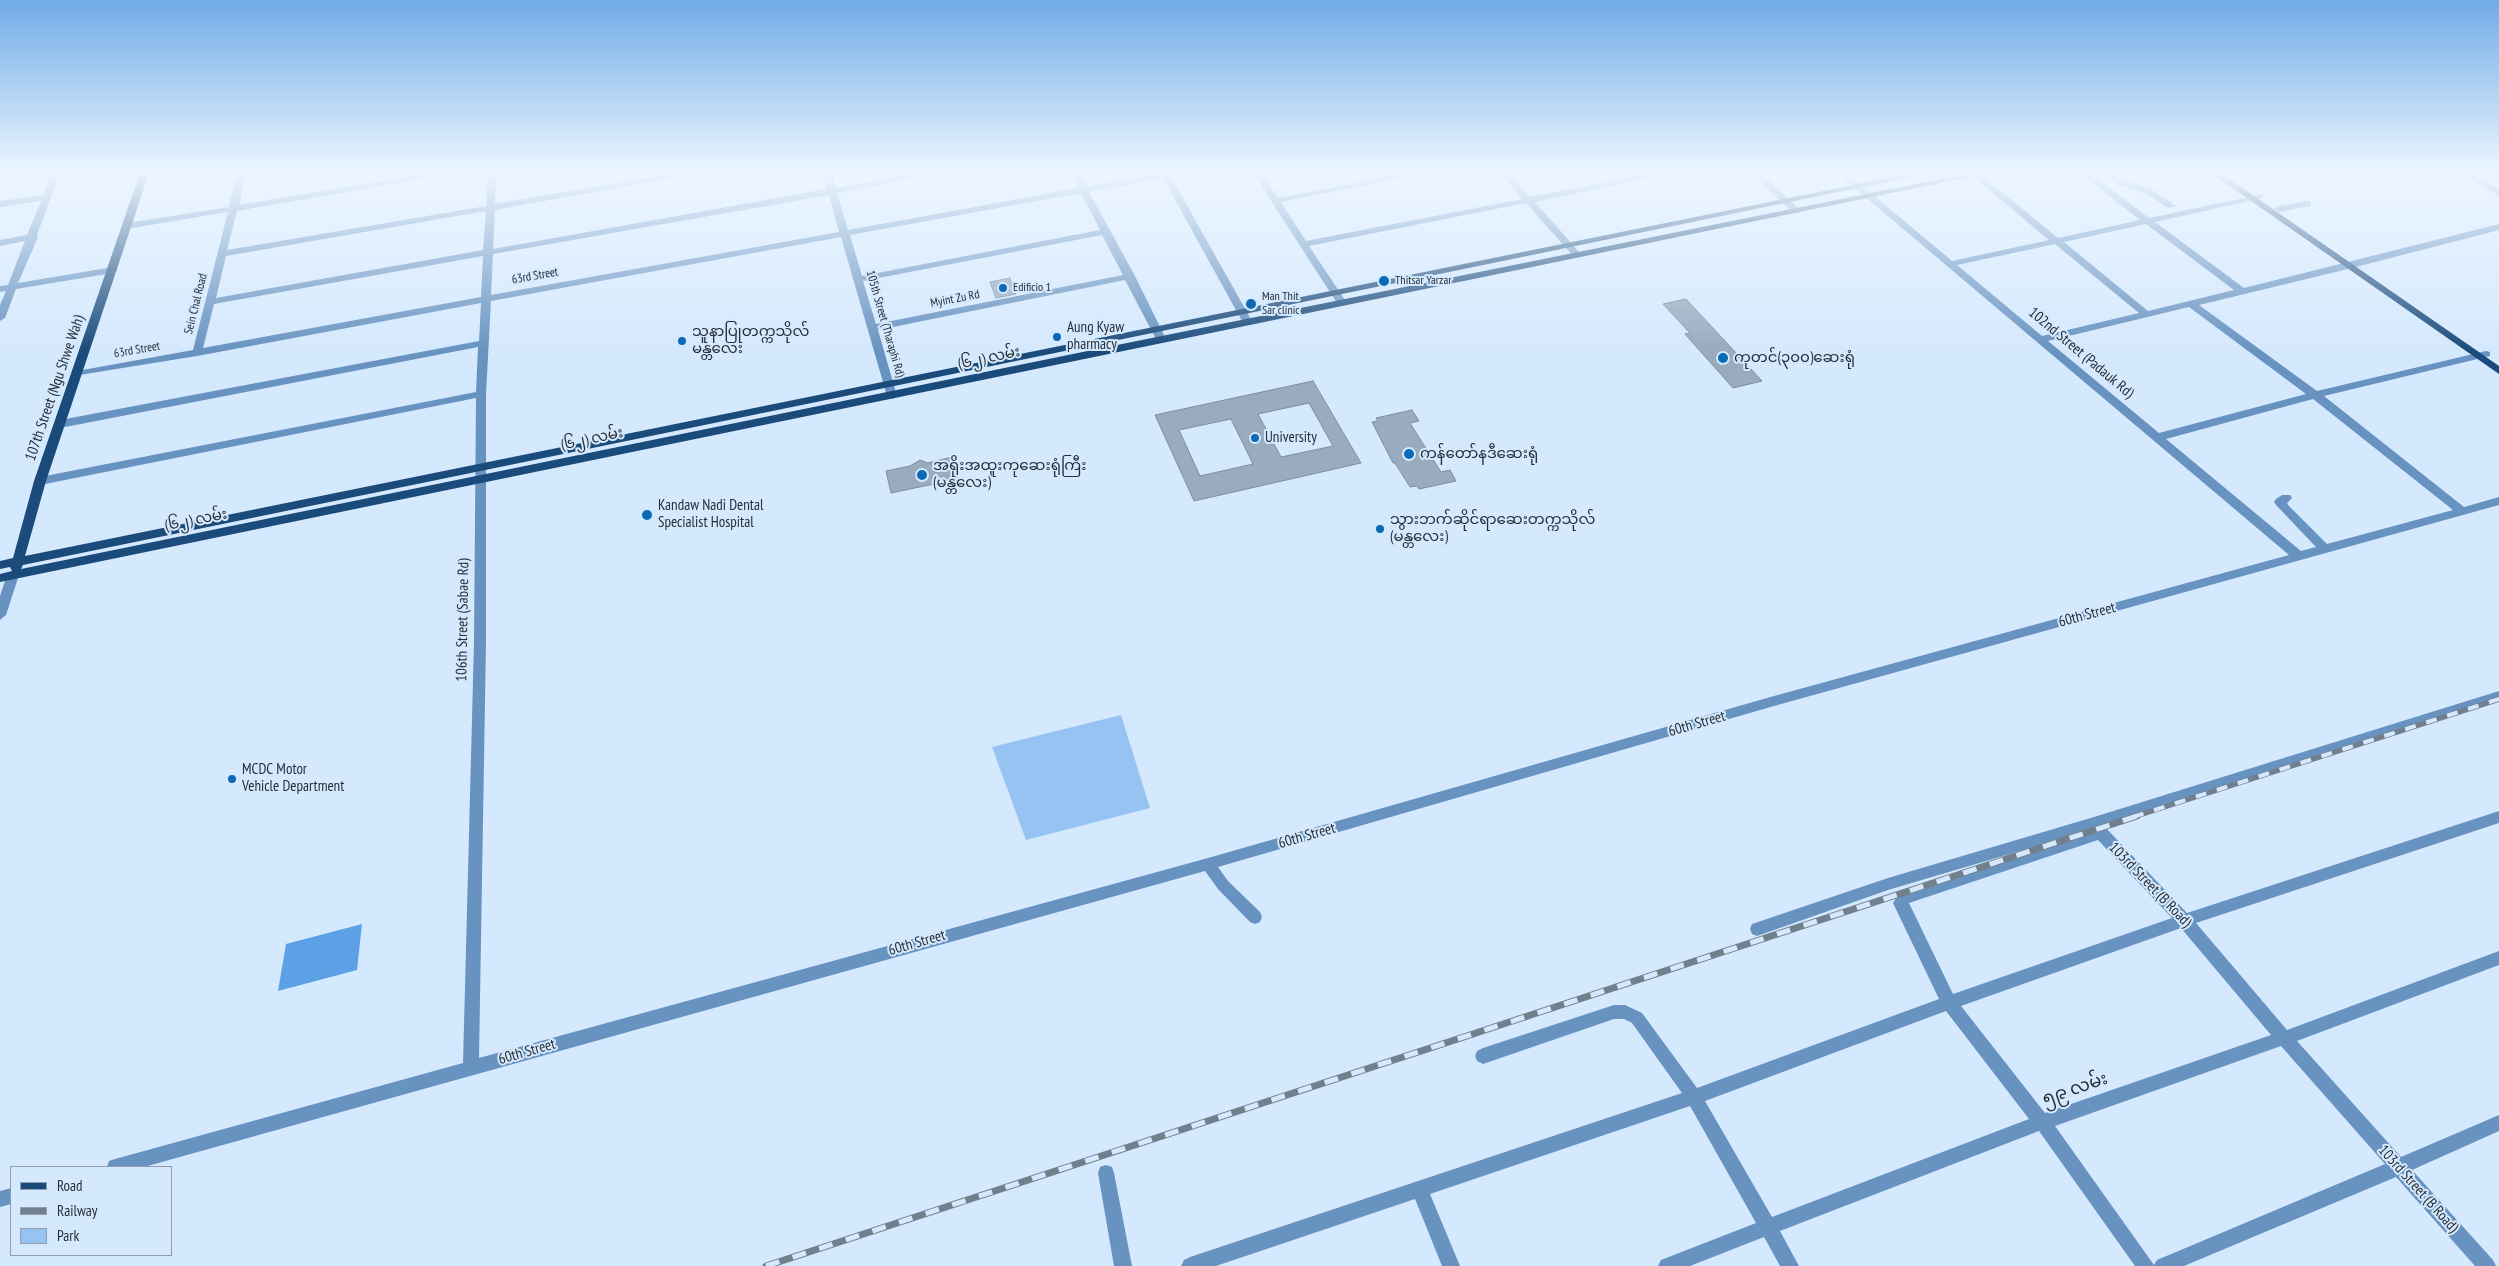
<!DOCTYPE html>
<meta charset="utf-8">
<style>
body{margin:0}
#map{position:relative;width:2499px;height:1266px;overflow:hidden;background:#d5e9fe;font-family:"PT Sans Narrow",sans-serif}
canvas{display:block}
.legend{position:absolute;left:10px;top:1166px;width:162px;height:90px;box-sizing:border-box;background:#d5e9fe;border:1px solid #8f9eae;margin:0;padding:6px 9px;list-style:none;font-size:15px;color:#262e36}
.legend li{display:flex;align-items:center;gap:10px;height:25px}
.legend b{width:25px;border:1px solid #8f9eae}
</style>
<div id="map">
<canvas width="2499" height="1266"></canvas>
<ul class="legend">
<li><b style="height:6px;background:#1b4b7a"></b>Road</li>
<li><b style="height:6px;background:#72808d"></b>Railway</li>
<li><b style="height:14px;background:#97c3f2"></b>Park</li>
</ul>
</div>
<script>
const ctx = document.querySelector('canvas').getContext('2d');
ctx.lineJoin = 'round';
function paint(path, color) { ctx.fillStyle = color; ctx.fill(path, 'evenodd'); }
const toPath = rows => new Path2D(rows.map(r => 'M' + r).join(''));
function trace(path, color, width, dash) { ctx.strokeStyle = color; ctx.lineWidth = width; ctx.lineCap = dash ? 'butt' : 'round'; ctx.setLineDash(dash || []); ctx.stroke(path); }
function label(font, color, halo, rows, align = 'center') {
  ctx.font = font + ' "PT Sans Narrow","Noto Sans Myanmar",sans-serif'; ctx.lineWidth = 4; ctx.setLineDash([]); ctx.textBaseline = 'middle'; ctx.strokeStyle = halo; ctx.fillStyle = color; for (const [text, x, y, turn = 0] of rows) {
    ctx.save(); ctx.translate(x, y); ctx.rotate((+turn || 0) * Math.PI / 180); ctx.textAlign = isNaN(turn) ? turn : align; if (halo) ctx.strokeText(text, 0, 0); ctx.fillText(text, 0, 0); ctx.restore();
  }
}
paint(toPath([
 [1121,715,1150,808,1026,840,992,747]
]), '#97c3f2');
paint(toPath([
 [362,924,357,970,278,991,286,944]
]), '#5ca0e5');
const building = toPath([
 [1010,278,1016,294,996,298,990,282,1010,278],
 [1686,299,1762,381,1733,388,1685,334,1690,333,1663,304,1686,299],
 [1313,381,1361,463,1194,501,1155,415,1313,381],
 [1309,403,1333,446,1281,457,1258,414,1309,403],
 [1231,419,1253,464,1200,476,1179,430,1231,419],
 [1412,410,1419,421,1410,423,1441,472,1450,470,1456,481,1419,489,1417,486,1410,487,1395,463,1393,463,1372,422,1378,421,1376,418,1412,410],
 [952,457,958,479,891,493,886,471,910,466,920,460,928,463,952,457]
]);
paint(building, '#98abbf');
trace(building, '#7b8da1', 1);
paint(toPath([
 [51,173,60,173,37,235,38,237,18,283,113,267,118,270,113,273,16,289,5,318,0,321,0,305,6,291,0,292,0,286,8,285,25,241,0,246,0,240,27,235,41,201,0,207,0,201,43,195,51,173],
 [237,173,246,173,239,205,432,173,455,173,237,211,227,250,486,206,488,173,496,173,495,204,676,173,698,173,495,210,493,249,827,189,823,173,832,173,836,188,918,173,939,173,837,193,848,230,1078,188,1071,173,1080,173,1087,187,1159,173,1180,173,1171,177,1252,321,1247,324,1242,321,1163,178,1089,192,1135,276,1166,339,1165,341,1157,341,1156,339,1125,280,878,330,897,396,892,399,887,396,841,237,491,301,486,394,486,642,479,1058,1208,858,1774,696,2289,555,1837,173,1847,173,1952,261,2049,240,1969,173,1979,173,2058,238,2140,220,2080,173,2090,173,2149,218,2263,194,2263,198,2155,222,2244,288,2499,224,2499,230,2352,268,2199,305,2317,391,2486,351,2490,352,2490,356,2324,396,2464,507,2499,497,2499,505,1774,706,1218,867,1228,881,1260,912,1262,917,1260,922,1255,924,1250,922,1218,889,1205,871,144,1167,107,1167,109,1161,115,1159,463,1063,474,642,476,398,40,485,34,481,40,477,476,392,478,347,60,428,56,427,55,424,56,421,60,420,479,341,481,303,197,356,73,376,73,372,77,371,193,350,228,212,127,229,122,226,127,223,229,207,237,173],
 [1081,193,1100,230,862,276,850,235,1081,193],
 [829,195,839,232,491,295,493,254,829,195],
 [486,211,483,250,216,298,226,256,486,211],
 [2146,224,2234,290,2148,311,2064,242,2146,224],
 [1102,235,1123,275,876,324,863,281,1102,235],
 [2055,244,2139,313,2042,336,1957,265,2055,244],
 [483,256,481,297,203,348,214,304,483,256],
 [2189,307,2306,394,2159,433,2048,341,2189,307],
 [2313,399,2453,510,2327,544,2289,506,2287,503,2292,498,2290,495,2282,495,2276,499,2274,502,2276,505,2316,547,2301,551,2166,439,2313,399],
 [1253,173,1262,173,1278,198,1406,173,1427,173,1281,202,1306,241,1522,199,1500,173,1509,173,1530,197,1653,173,1673,173,1535,202,1580,253,1582,255,1577,258,1574,257,1526,203,1309,246,1347,303,1342,306,1337,303,1253,173],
 [1751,173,1761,173,1799,209,1799,213,1793,213,1751,173],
 [2101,173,2112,173,2123,180,2151,189,2176,206,2168,208,2145,193,2117,184,2101,173],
 [2462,173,2473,173,2499,189,2499,196,2462,173],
 [2308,201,2311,202,2311,206,2279,212,2274,209,2279,206,2308,201],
 [13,571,19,575,6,615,0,620,0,596,7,575,13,571],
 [2499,691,2499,701,2104,826,2187,913,2499,811,2499,823,2196,923,2287,1030,2499,951,2499,965,2297,1041,2401,1157,2499,1115,2499,1131,2412,1170,2493,1260,2496,1266,2475,1266,2396,1177,2184,1266,2135,1266,2039,1131,1780,1231,1799,1266,1780,1266,1764,1237,1690,1266,1658,1266,1661,1260,1756,1223,1690,1106,1430,1194,1460,1266,1442,1266,1415,1199,1216,1266,1181,1266,1184,1260,1190,1257,1682,1093,1632,1023,1624,1019,1614,1019,1483,1064,1477,1061,1475,1056,1477,1051,1483,1048,1614,1005,1625,1005,1642,1013,1697,1088,1939,999,1893,903,1899,893,2091,830,1888,890,1757,936,1752,934,1750,929,1752,924,1888,878,2094,817,2499,691],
 [2098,840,2172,918,1953,994,1909,903,2098,840],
 [2181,928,2271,1035,2045,1113,1961,1006,2181,928],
 [1946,1011,2029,1119,1772,1217,1705,1101,1946,1011],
 [2281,1046,2385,1164,2157,1260,2154,1265,2055,1126,2281,1046],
 [1106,1165,1112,1167,1114,1173,1132,1266,1114,1266,1098,1173,1100,1167,1106,1165],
 [11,1188,11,1204,0,1207,0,1191,11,1188]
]), '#6893c0');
paint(toPath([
 [140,173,149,173,46,481,25,556,1912,173,1931,173,23,565,21,569,1117,345,1970,173,1989,173,0,582,0,574,12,571,10,567,0,569,0,561,13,558,34,481,140,173],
 [2211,173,2221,173,2499,366,2499,374,2211,173]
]), '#1b4b7a');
const railFar1 = toPath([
 [2133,817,2499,699]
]);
const rail = toPath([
 [766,1266,2137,816]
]);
trace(railFar1, '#72808d', 5.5);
trace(rail, '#72808d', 7);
trace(railFar1, '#d5e9fe', 4, [11]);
trace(rail, '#d5e9fe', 5, [14]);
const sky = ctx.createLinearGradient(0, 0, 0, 351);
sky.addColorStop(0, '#70ace7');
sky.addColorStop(0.49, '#ecf5ff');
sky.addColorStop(1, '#ecf5ff00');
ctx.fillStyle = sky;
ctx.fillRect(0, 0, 2499, 351);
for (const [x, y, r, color] of [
 [1384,281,6,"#0c69b6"],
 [1003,288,5,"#0c69b6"],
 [1251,304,6,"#0c69b6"],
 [1057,337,5,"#0c69b6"],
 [682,341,5,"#0c69b6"],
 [1723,358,6,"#0c69b6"],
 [1255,438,5,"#0c69b6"],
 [1409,454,6,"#0c69b6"],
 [922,475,6,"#0c69b6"],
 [647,515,6,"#0c69b6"],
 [1380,529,5,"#0c69b6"],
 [232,779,5,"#0c69b6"]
]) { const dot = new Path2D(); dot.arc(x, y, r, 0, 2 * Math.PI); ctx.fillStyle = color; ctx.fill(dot); trace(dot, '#d5e9fe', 2); }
label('12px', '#262e36', '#d5e9fe', [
 ["63rd Street",535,276,-10],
 ["Myint Zu Rd",955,299,-11],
 ["Sein Chal Road",196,304,-76],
 ["105th Street (Tharaphi Rd)",885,324,74],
 ["63rd Street",137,350,-10]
]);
label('12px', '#262e36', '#d5e9fe', [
 ["Thitsar Yarzar",1395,281],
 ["Edificio 1",1013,288],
 ["Man Thit",1262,297],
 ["Sar clinic",1262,311]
], 'left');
label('15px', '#262e36', '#d5e9fe', [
 ["Aung Kyaw",1067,328],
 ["pharmacy",1067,345],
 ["သူနာပြုတက္ကသိုလ်",692,332],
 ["မန္တလေး",692,349],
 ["ကုတင်(၃၀၀)ဆေးရုံ",1734,358],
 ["University",1265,438],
 ["ကန်တော်နဒီဆေးရုံ",1420,454],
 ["အရိုးအထူးကုဆေးရုံကြီး",933,466],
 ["(မန္တလေး)",933,483],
 ["Kandaw Nadi Dental",658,506],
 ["Specialist Hospital",658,523],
 ["သွားဘက်ဆိုင်ရာဆေးတက္ကသိုလ်",1390,520],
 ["(မန္တလေး)",1390,537],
 ["MCDC Motor",242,770],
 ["Vehicle Department",242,787]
], 'left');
label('15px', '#262e36', '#d5e9fe', [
 ["102nd Street (Padauk Rd)",2081,353,40],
 ["(၆၂) လမ်း",989,358,-12],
 ["107th Street (Ngu Shwe Wah)",55,388,-71],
 ["(၆၂) လမ်း",592,439,-12],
 ["(၆၂) လမ်း",196,520,-11],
 ["60th Street",2087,615,-15],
 ["106th Street (Sabae Rd)",463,620,-89],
 ["60th Street",1697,724,-16],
 ["60th Street",1307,836,-16],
 ["103rd Street (B Road)",2150,885,46],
 ["60th Street",917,943,-16],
 ["60th Street",527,1052,-16],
 ["103rd Street (B Road)",2418,1189,48]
]);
label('18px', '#262e36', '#d5e9fe', [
 ["၅၉ လမ်း",2075,1089,-19]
]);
</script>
